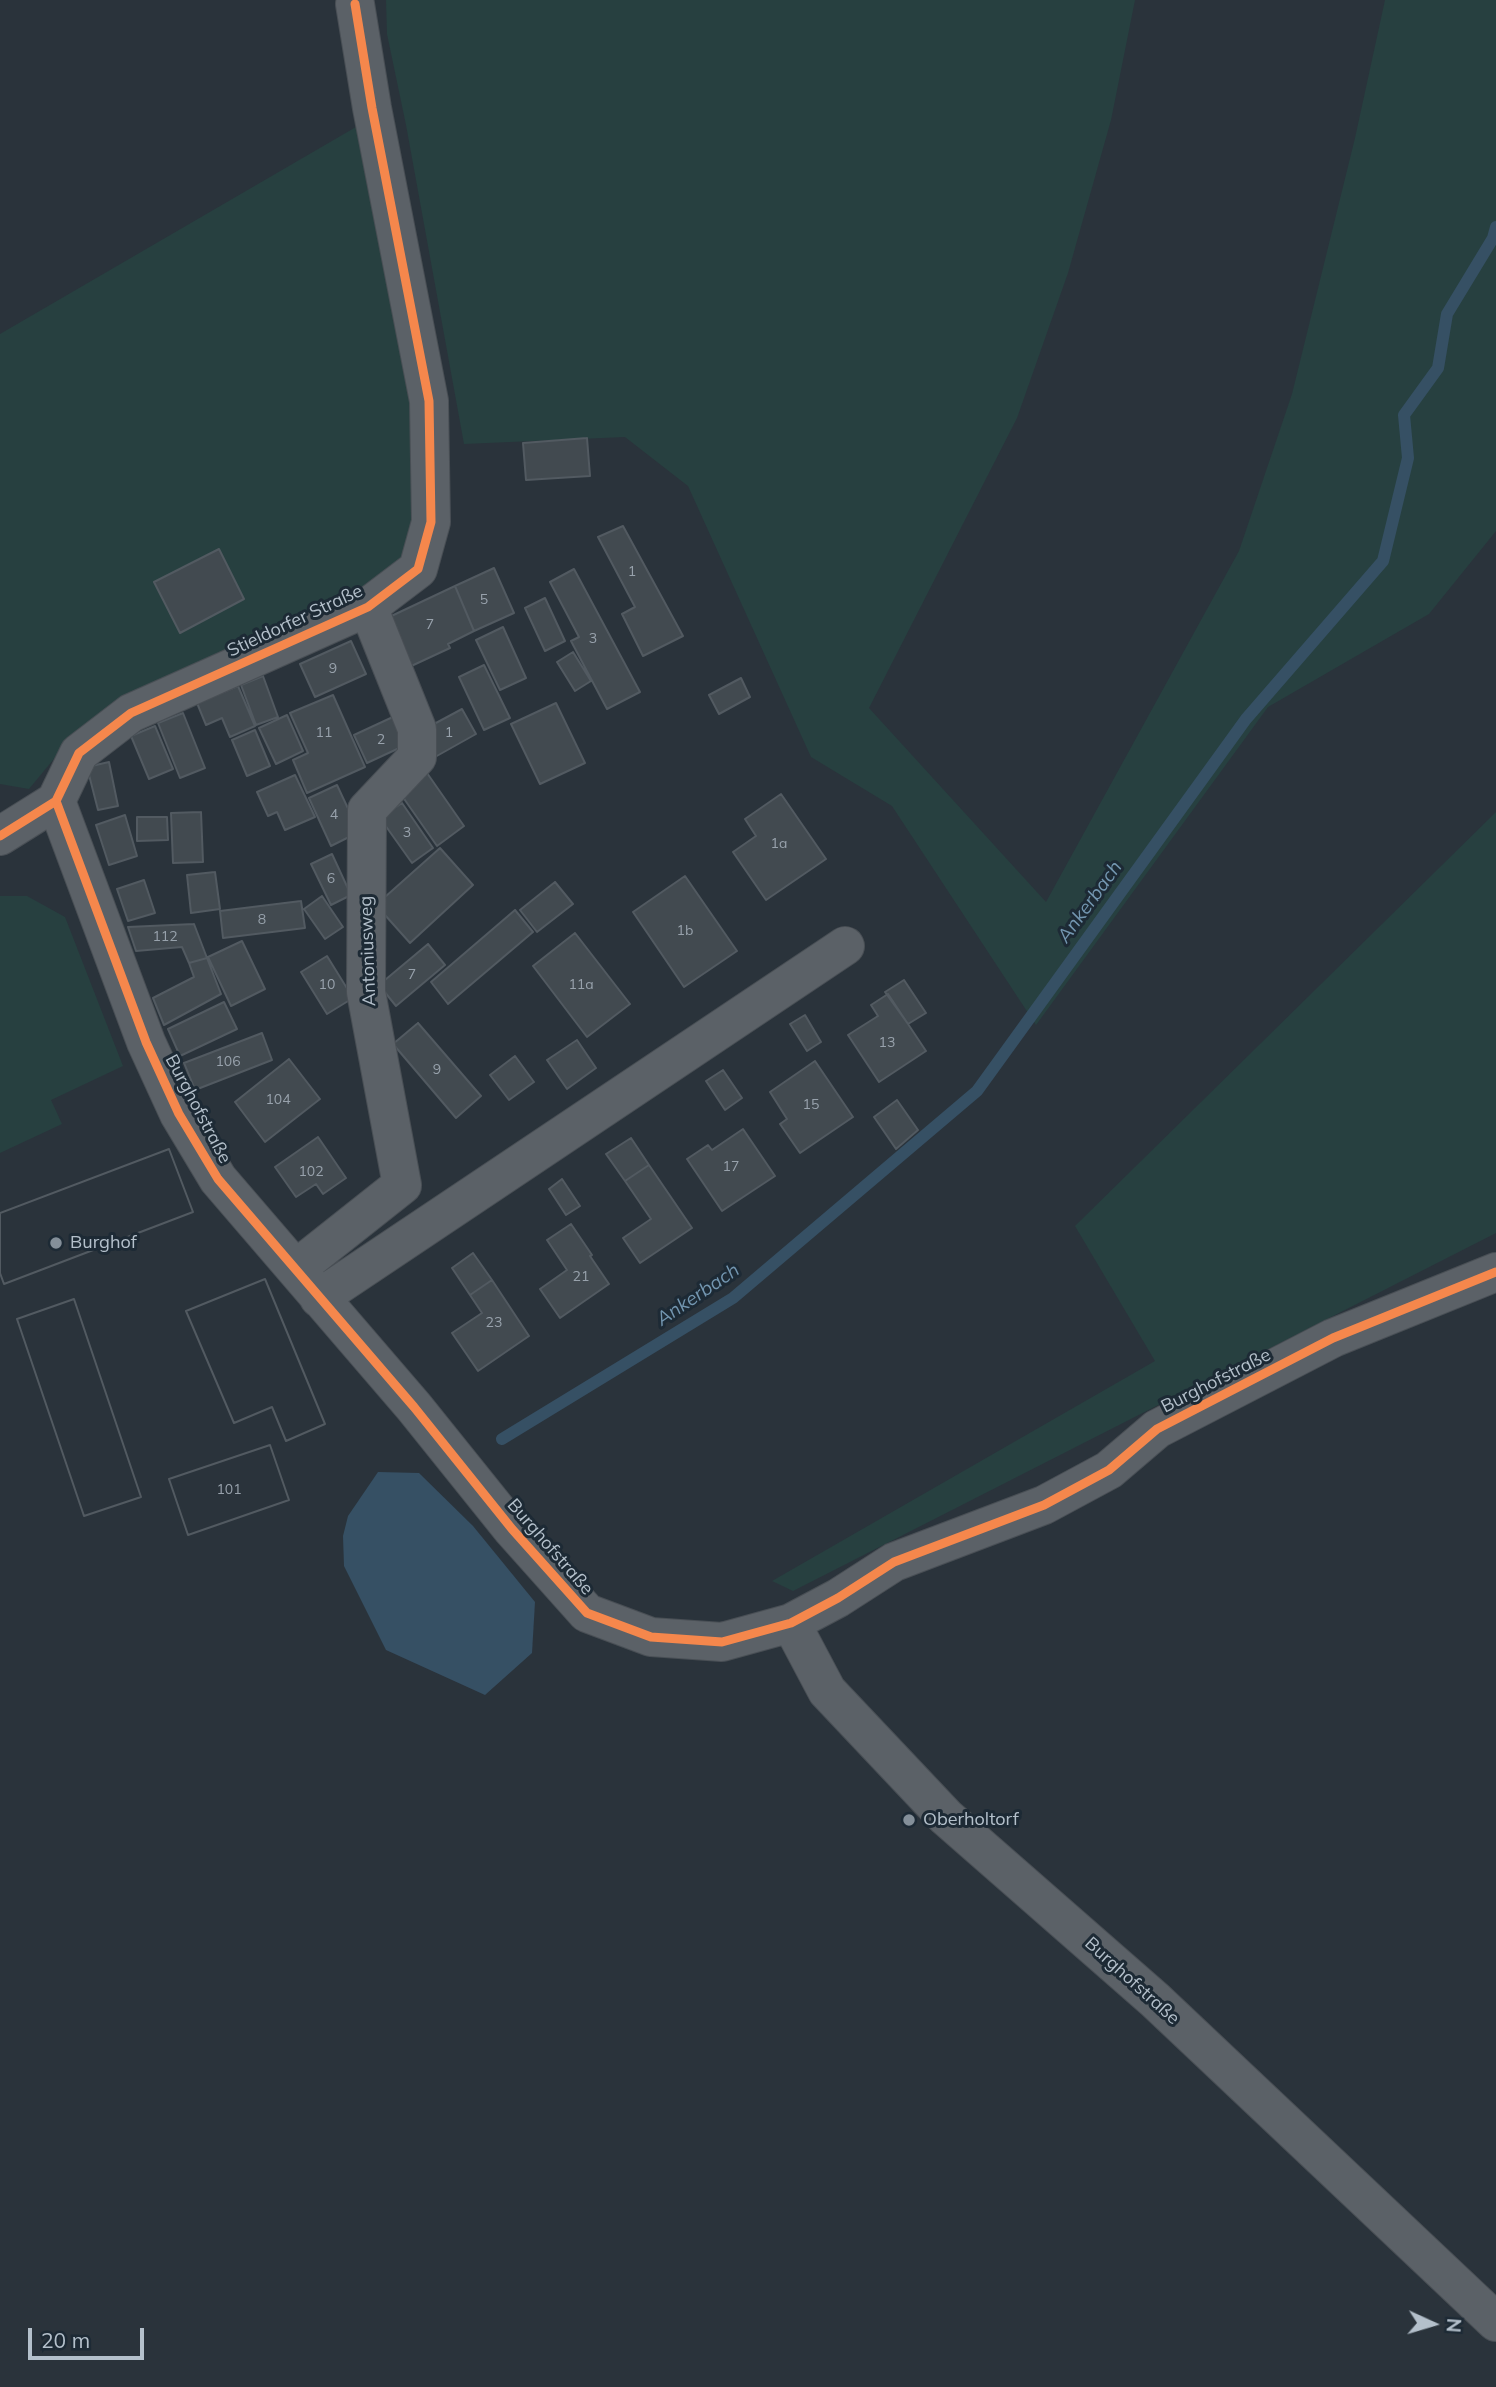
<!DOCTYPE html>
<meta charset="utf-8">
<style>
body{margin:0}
#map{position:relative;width:1496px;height:2387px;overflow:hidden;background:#2a333b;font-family:Mulish,sans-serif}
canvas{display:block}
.north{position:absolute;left:1398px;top:2289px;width:70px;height:70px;-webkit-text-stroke:5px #1d2a35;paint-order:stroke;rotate:94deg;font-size:19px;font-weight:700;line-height:28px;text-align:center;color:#b4c0cb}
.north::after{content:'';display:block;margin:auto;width:24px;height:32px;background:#b4c0cb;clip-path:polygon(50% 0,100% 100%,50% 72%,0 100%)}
.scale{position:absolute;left:28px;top:2328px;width:116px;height:32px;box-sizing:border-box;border:4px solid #b4c0cb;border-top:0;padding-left:9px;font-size:21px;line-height:24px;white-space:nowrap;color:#b4c0cb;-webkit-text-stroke:5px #1d2a35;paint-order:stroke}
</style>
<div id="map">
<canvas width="1496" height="2387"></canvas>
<div class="north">N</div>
<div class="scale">20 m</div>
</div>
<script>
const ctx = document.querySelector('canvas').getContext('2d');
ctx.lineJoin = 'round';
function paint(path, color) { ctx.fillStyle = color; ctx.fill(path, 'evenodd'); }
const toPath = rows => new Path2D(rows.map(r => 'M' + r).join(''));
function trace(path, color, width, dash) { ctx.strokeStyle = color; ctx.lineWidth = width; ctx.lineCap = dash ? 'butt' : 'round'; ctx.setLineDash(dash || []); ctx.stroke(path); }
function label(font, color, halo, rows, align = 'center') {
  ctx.font = font + ' Mulish,sans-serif'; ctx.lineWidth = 6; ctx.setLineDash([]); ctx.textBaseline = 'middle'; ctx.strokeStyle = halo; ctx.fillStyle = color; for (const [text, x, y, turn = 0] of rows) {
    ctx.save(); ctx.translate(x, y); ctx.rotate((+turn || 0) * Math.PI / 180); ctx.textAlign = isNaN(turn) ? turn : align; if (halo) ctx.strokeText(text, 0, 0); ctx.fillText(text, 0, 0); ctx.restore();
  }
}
paint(toPath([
 [386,0,1135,0,1111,120,1068,273,1017,418,869,708,1046,902,1239,551,1292,394,1355,138,1385,0,1496,0,1496,531,1429,614,1268,707,1036,1025,892,806,811,757,688,486,625,437,464,444,406,125,387,34],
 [356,127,392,255,427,469,410,556,371,583,77,731,29,789,0,784,0,334],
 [1496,812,1496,1233,793,1591,772,1581,1155,1361,1075,1226],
 [0,896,27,896,65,917,123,1066,51,1100,62,1124,0,1153]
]), '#274040');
paint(toPath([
 [378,1472,419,1473,473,1526,535,1602,532,1653,485,1695,386,1650,344,1566,343,1536,348,1516]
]), '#365064');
trace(toPath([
 [502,1439,733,1298,977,1091,1246,719,1383,561,1408,458,1404,415,1438,368,1447,314,1493,238,1496,227]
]), '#365064', 12);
const building = toPath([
 [587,438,590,476,526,480,523,443,587,438],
 [623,526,683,636,643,656,622,614,635,607,598,537,623,526],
 [219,549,244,599,180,633,154,582,219,549],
 [494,568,514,613,474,631,455,586,494,568],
 [574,569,640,692,607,709,571,641,579,637,550,582,574,569],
 [455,586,474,631,448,644,450,648,407,668,385,619,455,586],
 [545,598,565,641,545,651,525,608,545,598],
 [503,627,526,678,500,690,476,640,503,627],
 [351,641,366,674,315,697,300,664,351,641],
 [573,652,591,681,575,691,557,662,573,652],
 [484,665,510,718,484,730,459,677,484,665],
 [263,676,278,717,256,725,241,685,263,676],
 [741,678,750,697,719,714,709,695,741,678],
 [238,686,255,726,230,737,222,718,206,725,197,703,238,686],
 [333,695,365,767,307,793,293,760,308,753,290,713,333,695],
 [556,703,585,763,540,784,511,724,556,703],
 [462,709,476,734,435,757,421,731,462,709],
 [183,713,205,768,180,778,158,723,183,713],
 [287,715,303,751,276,764,259,728,287,715],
 [395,716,408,744,367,763,354,735,395,716],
 [155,726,173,769,149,779,131,736,155,726],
 [255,730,270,766,247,776,232,740,255,730],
 [109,762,118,806,98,810,87,767,109,762],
 [427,773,464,826,437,846,400,793,427,773],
 [295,775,315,817,285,830,277,812,268,816,257,792,295,775],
 [337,785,359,832,331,846,309,798,337,785],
 [781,794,826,859,766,900,733,852,756,836,745,819,781,794],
 [402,803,433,848,412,863,380,818,402,803],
 [201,812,203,862,173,863,171,813,201,812],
 [125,815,137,856,109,865,96,825,125,815],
 [137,817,167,817,168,840,137,841,137,817],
 [440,848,473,885,410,943,376,905,440,848],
 [332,854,351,895,331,905,311,864,332,854],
 [215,872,220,909,191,913,187,875,215,872],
 [685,876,737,951,684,987,633,912,685,876],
 [144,880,155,913,128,921,117,889,144,880],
 [555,882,573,904,537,932,520,910,555,882],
 [322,896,343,927,325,939,304,909,322,896],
 [301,901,305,928,223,938,220,911,301,901],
 [515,910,533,932,448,1004,431,982,515,910],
 [194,924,207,958,189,963,182,947,136,951,128,927,194,924],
 [575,933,630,1004,587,1037,533,966,575,933],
 [242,941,265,989,231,1006,208,957,242,941],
 [428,944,445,965,396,1006,379,985,428,944],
 [327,956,353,998,327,1014,301,972,327,956],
 [207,958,221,994,164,1025,153,998,194,977,189,963,207,958],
 [904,980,926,1013,908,1024,885,992,904,980],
 [888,994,926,1051,879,1082,848,1035,878,1016,871,1005,888,994],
 [224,1002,237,1029,180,1056,168,1029,224,1002],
 [805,1015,821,1042,807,1051,790,1024,805,1015],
 [418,1023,481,1096,456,1118,393,1044,418,1023],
 [262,1033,272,1060,195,1090,184,1063,262,1033],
 [577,1040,596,1068,567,1089,547,1060,577,1040],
 [515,1056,534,1082,509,1100,490,1075,515,1056],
 [289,1059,320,1099,265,1142,235,1102,289,1059],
 [815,1061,853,1117,800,1153,780,1124,787,1119,770,1092,815,1061],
 [723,1070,742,1098,725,1110,706,1081,723,1070],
 [897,1100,918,1130,896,1149,874,1117,897,1100],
 [743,1129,775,1176,722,1211,687,1159,708,1145,712,1150,743,1129],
 [318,1137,346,1178,323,1194,316,1184,296,1197,275,1167,318,1137],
 [631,1138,649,1165,625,1181,606,1154,631,1138],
 [169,1149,193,1212,4,1284,0,1273,0,1213,169,1149],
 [169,1149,193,1212,4,1284,0,1273,0,1213,169,1149],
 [649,1165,692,1228,640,1263,623,1238,651,1219,625,1181,649,1165],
 [562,1179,580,1206,566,1215,549,1189,562,1179],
 [571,1224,592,1255,590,1256,609,1284,560,1318,540,1289,567,1270,547,1240,571,1224],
 [473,1253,492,1280,470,1295,452,1268,473,1253],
 [265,1279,325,1424,286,1441,272,1407,234,1423,186,1311,265,1279],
 [265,1279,325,1424,286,1441,272,1407,234,1423,186,1311,265,1279],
 [492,1280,529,1336,478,1371,452,1333,482,1313,470,1295,492,1280],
 [74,1299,141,1497,84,1516,17,1319,74,1299],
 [74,1299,141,1497,84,1516,17,1319,74,1299],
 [270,1445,289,1500,188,1535,169,1479,270,1445],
 [270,1445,289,1500,188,1535,169,1479,270,1445]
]);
paint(building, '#424a50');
trace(building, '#525a61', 2);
const street = toPath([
 [56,801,146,1042,179,1114,218,1179,414,1407,512,1529,587,1613,651,1637,722,1642,791,1623,838,1598,894,1562,1044,1505,1109,1470,1157,1429,1333,1338,1496,1272],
 [0,836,56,801,79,753,131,713,368,607,418,569,431,522,429,401,372,108,355,4],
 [296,1269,402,1185,366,992,367,810,417,757,417,729,368,607],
 [319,1298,845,946],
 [791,1623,827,1691,946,1817,1155,2000,1496,2322]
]);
trace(street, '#494f55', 40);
trace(street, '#5b6167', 38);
trace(toPath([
 [56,801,146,1042,179,1114,218,1179,414,1407,512,1529,587,1613,651,1637,722,1642,791,1623,838,1598,894,1562,1044,1505,1109,1470,1157,1429,1333,1338,1496,1272],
 [0,836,56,801,79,753,131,713,368,607,418,569,431,522,429,401,372,108,355,4]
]), '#f5874c', 9);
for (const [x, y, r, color] of [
 [56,1243,7,"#848f99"],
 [909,1820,7,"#848f99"]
]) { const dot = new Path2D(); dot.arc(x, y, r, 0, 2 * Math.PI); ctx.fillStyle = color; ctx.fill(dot); trace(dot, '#1d2a35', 2.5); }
label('14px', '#98a2ac', null, [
 ["1",632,572],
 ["5",484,600],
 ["7",430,625],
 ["3",593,639],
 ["9",333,669],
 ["11",324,733],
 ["1",449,733],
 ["2",381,740],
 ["4",334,815],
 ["3",407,833],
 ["1a",779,844],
 ["6",331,879],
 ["8",262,920],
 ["1b",685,931],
 ["112",165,937],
 ["7",412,975],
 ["10",327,985],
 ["11a",581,985],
 ["13",887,1043],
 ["106",228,1062],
 ["9",437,1070],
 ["104",278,1100],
 ["15",811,1105],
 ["17",731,1167],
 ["102",311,1172],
 ["21",581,1277],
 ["23",494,1323],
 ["101",229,1490]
]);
label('18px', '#b4c0cb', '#1d2a35', [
 ["Stieldorfer Straße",295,621,-25],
 ["Antoniusweg",368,951,-92],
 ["Burghofstraße",198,1109,62],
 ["Burghofstraße",1216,1381,-27],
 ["Burghofstraße",550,1547,49],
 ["Burghofstraße",1132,1981,42]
]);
label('18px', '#b4c0cb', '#1d2a35', [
 ["Burghof",70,1243],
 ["Oberholtorf",923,1820]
], 'left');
label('italic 19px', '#7396b0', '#1d2a35', [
 ["Ankerbach",1090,902,-54],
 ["Ankerbach",698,1295,-34]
]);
</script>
